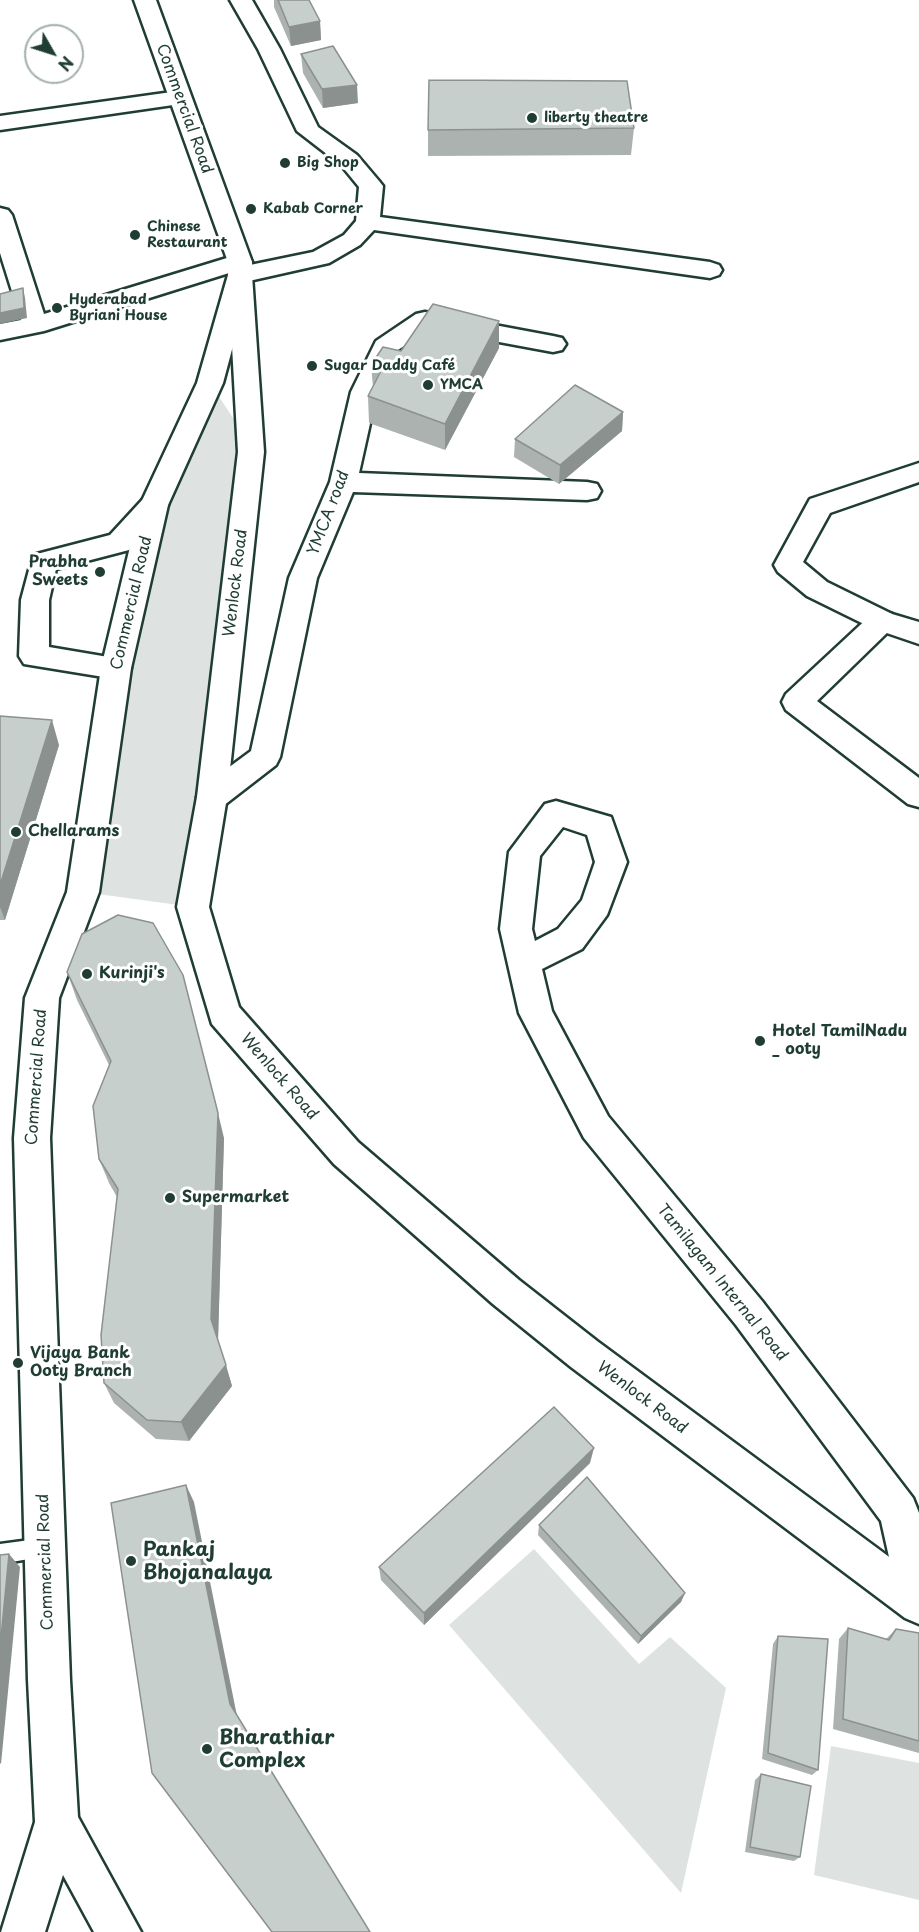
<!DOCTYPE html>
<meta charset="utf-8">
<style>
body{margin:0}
#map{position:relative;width:919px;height:1932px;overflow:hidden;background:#fff;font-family:"Playpen Sans",sans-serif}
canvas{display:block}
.north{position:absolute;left:24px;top:24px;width:60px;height:60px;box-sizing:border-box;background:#fff;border:2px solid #a5b1ae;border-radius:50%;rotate:129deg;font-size:16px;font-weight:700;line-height:24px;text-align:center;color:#1f3d34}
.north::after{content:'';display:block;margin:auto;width:21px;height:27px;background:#1f3d34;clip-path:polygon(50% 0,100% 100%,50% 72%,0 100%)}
</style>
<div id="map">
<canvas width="919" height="1932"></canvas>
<div class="north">N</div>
</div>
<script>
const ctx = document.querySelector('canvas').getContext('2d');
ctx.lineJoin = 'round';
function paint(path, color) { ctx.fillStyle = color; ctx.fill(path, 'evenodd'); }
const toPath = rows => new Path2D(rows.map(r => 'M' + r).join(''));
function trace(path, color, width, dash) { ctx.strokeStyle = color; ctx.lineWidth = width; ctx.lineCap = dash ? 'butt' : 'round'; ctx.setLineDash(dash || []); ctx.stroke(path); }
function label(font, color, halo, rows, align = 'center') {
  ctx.font = font + ' "Playpen Sans",sans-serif'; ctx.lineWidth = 6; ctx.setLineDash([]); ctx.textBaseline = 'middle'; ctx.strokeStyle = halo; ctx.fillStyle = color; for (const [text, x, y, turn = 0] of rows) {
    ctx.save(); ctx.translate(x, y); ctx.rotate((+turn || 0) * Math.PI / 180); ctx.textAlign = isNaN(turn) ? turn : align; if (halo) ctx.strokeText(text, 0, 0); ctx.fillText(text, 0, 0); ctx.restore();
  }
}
paint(toPath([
 [210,383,241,430,193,907,83,892,154,505],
 [534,1549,639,1664,670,1637,726,1688,681,1893,449,1625],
 [831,1746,919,1763,919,1900,814,1875]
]), '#dee3e2');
const service = toPath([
 [45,1538,52,1541,55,1548,52,1555,0,1564,0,1544,45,1538]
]);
const minor = toPath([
 [230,0,252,0,280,49,318,127,357,155,379,181,383,186,380,217,710,262,719,265,722,270,719,275,710,278,374,230,360,245,329,263,240,283,231,280,229,273,44,331,0,340,0,324,21,320,0,253,0,208,8,210,12,215,44,314,240,254,249,257,252,262,250,265,313,252,344,235,356,221,359,187,341,165,297,131,258,49,230,0],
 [179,91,187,93,190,98,187,103,0,130,0,116,179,91],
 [425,312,553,336,562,338,566,344,562,350,553,352,429,329,395,352,377,392,359,473,587,482,597,484,601,491,597,498,587,500,353,492,317,578,280,757,276,765,223,806,212,809,201,806,197,797,201,788,251,751,289,578,330,482,351,392,376,341,416,314,425,312],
 [154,496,164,498,168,505,129,550,56,569,49,600,49,647,126,660,131,668,126,676,116,679,24,664,19,656,21,600,33,555,110,535,144,498,154,496],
 [882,611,892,614,896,621,892,628,817,701,919,778,919,807,908,804,786,710,782,702,786,694,872,614,882,611],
 [556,801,611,817,627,862,607,915,582,949,542,969,552,1011,608,1116,762,1301,913,1498,919,1513,919,1622,905,1616,899,1602,881,1521,736,1325,584,1138,519,1013,500,929,509,852,545,804,556,801],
 [563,827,587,835,595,862,582,900,558,929,535,941,532,929,540,856,563,827]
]);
const tertiary = toPath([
 [240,267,249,270,252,275,264,452,227,797,209,907,239,1007,358,1142,519,1280,597,1341,919,1579,919,1624,905,1618,571,1367,493,1304,334,1164,212,1024,177,907,197,797,238,452,228,275,231,270,240,267],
 [919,463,919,482,830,513,803,562,827,582,892,614,919,622,919,644,872,628,807,596,778,572,774,565,810,499,919,463]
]);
const secondary = toPath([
 [134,0,156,0,252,262,252,275,223,383,168,505,131,668,99,892,59,998,50,1138,70,1680,78,1817,141,1932,94,1932,63,1875,45,1932,1,1932,35,1822,28,1680,14,1138,25,998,67,892,101,668,140,505,197,383,228,275,228,262,134,0]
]);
trace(service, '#1f3d34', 5);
trace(minor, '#1f3d34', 5);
trace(tertiary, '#1f3d34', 5);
trace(secondary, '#1f3d34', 5);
paint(service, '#fff');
paint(minor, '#fff');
paint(tertiary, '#fff');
paint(secondary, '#fff');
paint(toPath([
 [274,0,309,0,320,21,321,40,291,46,274,7],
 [301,54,358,103,323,108,303,73],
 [634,128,631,155,428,156,428,130],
 [499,348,445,450,369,423,368,396,373,387,371,365,401,351],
 [623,412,622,431,559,484,514,457,515,439],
 [0,716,59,745,5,920,0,920],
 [67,972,224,1138,218,1340,232,1386,189,1441,156,1439,114,1403,104,1383,117,1197,109,1183,99,1159,109,1065,77,1000],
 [590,1463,424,1625,381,1580,379,1567],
 [539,1525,685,1593,681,1602,638,1644,538,1535],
 [848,1628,886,1639,896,1629,919,1633,919,1753,833,1729,839,1639],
 [778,1636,818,1770,812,1775,762,1759,773,1644],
 [761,1774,800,1857,794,1861,745,1852,755,1780]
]), '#abb2af');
paint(toPath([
 [320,21,321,40,291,46,289,27],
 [357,85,358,103,323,108,322,89],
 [23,288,25,298,27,318,0,324,0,313],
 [499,321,499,348,445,450,445,424],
 [623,412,622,431,559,484,560,465],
 [52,720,59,745,5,920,0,907,0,885],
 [218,1113,224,1138,218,1340,211,1319],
 [226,1365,232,1386,189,1441,181,1422],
 [594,1448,590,1463,424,1625,424,1613],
 [186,1485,194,1502,237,1716,230,1704],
 [9,1554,20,1567,1,1764,0,1763,0,1648],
 [685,1593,681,1602,638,1644,641,1636]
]), '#8b918f');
const building = toPath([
 [278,0,309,0,320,21,289,27,278,0],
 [333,46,357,85,322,89,301,54,333,46],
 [429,80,627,81,634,128,428,130,429,80],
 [23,288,24,308,0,313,0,294,23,288],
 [433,304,499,321,445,424,368,396,382,369,371,365,383,347,401,351,433,304],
 [575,385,623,412,560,465,515,439,575,385],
 [0,716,52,720,0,885,0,716],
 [118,915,153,923,183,975,218,1113,211,1319,226,1365,181,1422,147,1420,104,1383,101,1335,118,1189,99,1159,93,1106,111,1061,67,972,82,934,118,915],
 [554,1407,594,1448,424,1613,379,1567,554,1407],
 [587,1477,685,1593,641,1636,539,1525,587,1477],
 [186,1485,230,1704,370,1932,272,1932,152,1773,111,1503,186,1485],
 [9,1554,0,1648,0,1555,9,1554],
 [848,1628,889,1640,896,1629,919,1633,919,1741,843,1719,848,1628],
 [778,1636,828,1639,818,1770,768,1753,778,1636],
 [761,1774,811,1786,800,1857,750,1847,761,1774]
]);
paint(building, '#c7cfcc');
trace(building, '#8b918f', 1.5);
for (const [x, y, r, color] of [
 [532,118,6,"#1f3d34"],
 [285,163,6,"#1f3d34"],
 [251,209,6,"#1f3d34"],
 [135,235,6,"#1f3d34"],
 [57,308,6,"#1f3d34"],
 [312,366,6,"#1f3d34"],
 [428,385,6,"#1f3d34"],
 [100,572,6,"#1f3d34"],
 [16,832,6,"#1f3d34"],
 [87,974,6,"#1f3d34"],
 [760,1041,6,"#1f3d34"],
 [170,1198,6,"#1f3d34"],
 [18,1363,6,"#1f3d34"],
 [131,1561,6,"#1f3d34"],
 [207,1749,6,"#1f3d34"]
]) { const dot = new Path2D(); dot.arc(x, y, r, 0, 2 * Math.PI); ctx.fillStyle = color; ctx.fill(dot); trace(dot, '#fff', 2); }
label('bold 14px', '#1f3d34', '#fff', [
 ["liberty theatre",544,118],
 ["Big Shop",297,163],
 ["Kabab Corner",263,209],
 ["Chinese",147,227],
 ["Restaurant",147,243],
 ["Hyderabad",69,300],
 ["Byriani House",69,316],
 ["Sugar Daddy Café",324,366],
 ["YMCA",440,385]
], 'left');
label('16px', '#1f3d34', '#fff', [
 ["Commercial Road",184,109,70],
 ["YMCA road",329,513,-69],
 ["Wenlock Road",236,583,-83],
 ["Commercial Road",132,603,-77],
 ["Commercial Road",37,1077,-86],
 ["Wenlock Road",279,1077,49],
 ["Tamilagam Internal Road",722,1283,51],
 ["Wenlock Road",642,1398,37],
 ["Commercial Road",46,1562,-92]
]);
label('bold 16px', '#1f3d34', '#fff', [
 ["Prabha",88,563,"right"],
 ["Sweets",88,581,"right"],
 ["Chellarams",28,832],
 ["Kurinji's",99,974],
 ["Hotel TamilNadu",772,1032],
 ["_ ooty",772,1050],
 ["Supermarket",182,1198],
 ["Vijaya Bank",30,1354],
 ["Ooty Branch",30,1372]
], 'left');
label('bold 20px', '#1f3d34', '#fff', [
 ["Pankaj",143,1550],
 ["Bhojanalaya",143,1573],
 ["Bharathiar",219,1738],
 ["Complex",219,1761]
], 'left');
</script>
